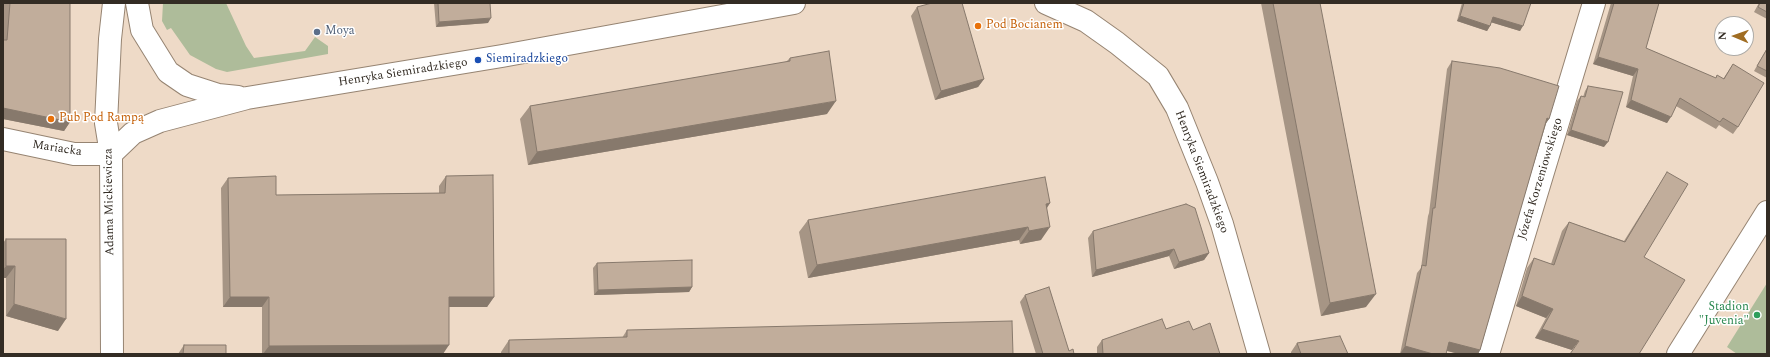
<!DOCTYPE html>
<meta charset="utf-8">
<style>
body{margin:0}
#map{position:relative;width:1770px;height:357px;overflow:hidden;background:#eedac7;font-family:Spectral,serif}
canvas{display:block}
.frame{position:absolute;inset:0;border:4px solid #332c24;pointer-events:none}
.north{position:absolute;left:1714px;top:16px;width:40px;height:40px;box-sizing:border-box;background:#fff;border:1px solid #adaba7;border-radius:50%;rotate:272deg;font-size:11px;font-weight:700;line-height:16px;text-align:center;color:#332c24}
.north::after{content:'';display:block;margin:auto;width:14px;height:18px;background:#a06d23;clip-path:polygon(50% 0,100% 100%,50% 72%,0 100%)}
</style>
<div id="map">
<canvas width="1770" height="357"></canvas>
<div class="frame"></div>
<div class="north">N</div>
</div>
<script>
const ctx = document.querySelector('canvas').getContext('2d');
ctx.lineJoin = 'round';
function paint(path, color) { ctx.fillStyle = color; ctx.fill(path, 'evenodd'); }
const toPath = rows => new Path2D(rows.map(r => 'M' + r).join(''));
function trace(path, color, width, dash) { ctx.strokeStyle = color; ctx.lineWidth = width; ctx.lineCap = dash ? 'butt' : 'round'; ctx.setLineDash(dash || []); ctx.stroke(path); }
function label(font, color, halo, rows, align = 'center') {
  ctx.font = font + ' Spectral,serif'; ctx.lineWidth = 3; ctx.setLineDash([]); ctx.textBaseline = 'middle'; ctx.strokeStyle = halo; ctx.fillStyle = color; for (const [text, x, y, turn = 0] of rows) {
    ctx.save(); ctx.translate(x, y); ctx.rotate((+turn || 0) * Math.PI / 180); ctx.textAlign = isNaN(turn) ? turn : align; if (halo) ctx.strokeText(text, 0, 0); ctx.fillText(text, 0, 0); ctx.restore();
  }
}
paint(toPath([
 [163,3,226,3,246,46,254,58,305,51,315,37,328,46,328,54,227,72,216,69,190,55,171,28,167,30,162,21],
 [1767,283,1767,354,1737,354,1727,347]
]), '#aebc9a');
const street = toPath([
 [3,139,74,154,111,154],
 [1488,354,1594,3]
]);
const secondary = toPath([
 [1678,354,1767,212]
]);
const primary = toPath([
 [137,3,142,30,168,72,187,85,218,95,238,97],
 [1046,3,1086,21,1117,43,1158,76,1177,108,1207,182,1222,224,1259,354],
 [111,154,133,133,160,121,247,98,502,56,794,3],
 [112,354,111,154,106,123,110,39,114,3]
]);
trace(street, '#968472', 24);
trace(secondary, '#968472', 24);
trace(primary, '#968472', 24);
trace(street, '#fff', 22);
trace(secondary, '#fff', 22);
trace(primary, '#fff', 22);
paint(toPath([
 [4,3,70,3,70,122,64,131,3,119,3,13],
 [434,3,490,3,488,23,436,27],
 [1261,3,1320,3,1366,307,1321,316],
 [1462,3,1531,3,1520,31,1491,22,1490,26,1487,31,1457,21],
 [1611,3,1659,3,1646,48,1715,78,1723,79,1733,64,1738,127,1733,134,1719,125,1716,129,1676,106,1667,123,1626,107,1633,76,1593,64],
 [1759,3,1767,3,1767,19,1754,12],
 [917,7,984,79,978,87,935,100,911,16],
 [1767,48,1767,78,1754,71],
 [790,58,827,114,528,165,520,119,530,106,786,62],
 [1452,61,1549,119,1544,126,1480,350,1478,354,1459,354,1447,351,1446,354,1400,354,1417,273,1421,268,1428,216,1429,213,1447,69],
 [1588,86,1604,147,1567,135,1577,101,1581,96,1583,97,1585,91],
 [1667,172,1572,350,1535,338,1546,318,1516,306,1527,268,1534,258,1551,264,1562,231,1569,222,1624,241,1661,182],
 [446,176,494,297,487,307,449,307,443,354,262,354,262,307,223,307,221,188,228,178,276,195,439,193,439,186],
 [1050,203,1047,208,1041,240,1020,244,1019,240,808,278,799,232,808,220],
 [1093,231,1209,253,1204,260,1174,269,1169,256,1092,277,1088,238],
 [6,239,58,331,6,316,6,278,3,278,3,243],
 [597,263,692,287,689,292,594,295,593,268],
 [1025,295,1069,351,1074,354,1036,354,1020,302],
 [1166,329,1193,330,1220,354,1097,354,1097,347,1102,340],
 [627,330,1013,354,501,354,501,352,509,340,622,338],
 [1297,343,1348,354,1291,354,1291,352],
 [184,345,226,354,178,354]
]), '#a69585');
paint(toPath([
 [1460,16,1490,26,1487,31,1457,21],
 [1493,17,1523,26,1520,31,1490,22],
 [491,18,488,23,436,27,439,22],
 [1598,57,1638,69,1633,76,1593,64],
 [984,79,978,87,935,100,941,91],
 [1631,100,1671,117,1667,123,1626,107],
 [836,101,827,114,528,165,537,152],
 [3,108,70,122,64,131,3,119],
 [1547,118,1549,119,1543,127],
 [1571,130,1608,142,1604,147,1567,135],
 [1050,203,1041,216,1046,204],
 [1028,227,1019,240,808,278,817,265],
 [1050,227,1041,240,1020,244,1029,231],
 [1174,249,1169,256,1092,277,1096,270],
 [1209,253,1204,260,1174,269,1179,262],
 [6,266,15,266,6,278,3,278,3,270],
 [692,287,689,292,594,295,598,290],
 [1376,294,1366,307,1321,316,1330,303],
 [1522,296,1553,309,1546,318,1516,306],
 [230,297,269,297,262,307,223,307],
 [449,297,494,297,487,307,442,307],
 [14,304,66,319,58,331,6,316],
 [1542,329,1579,341,1572,350,1535,338],
 [1449,342,1480,350,1478,354,1459,354,1444,350],
 [449,345,443,354,263,354,269,346],
 [1405,346,1433,354,1400,354]
]), '#87796c');
const building = toPath([
 [10,3,70,3,70,122,3,108,3,40,7,40,10,3],
 [438,3,490,3,491,18,439,22,438,3],
 [932,3,962,3,984,79,941,91,917,7,932,3],
 [1273,3,1320,3,1376,294,1330,303,1273,3],
 [1464,3,1531,3,1523,26,1493,17,1490,26,1460,16,1464,3],
 [1614,3,1659,3,1646,48,1716,78,1717,75,1724,79,1733,64,1764,83,1738,127,1723,118,1720,122,1680,98,1671,117,1631,100,1638,69,1598,57,1614,3],
 [1760,3,1767,3,1767,12,1758,7,1760,3],
 [1767,49,1767,71,1757,66,1767,49],
 [829,51,836,101,537,152,530,106,790,61,790,58,829,51],
 [1452,61,1500,68,1559,86,1549,119,1547,118,1480,350,1449,342,1446,354,1433,354,1405,346,1422,265,1426,266,1433,208,1435,208,1452,61],
 [1588,86,1623,92,1608,142,1571,130,1581,96,1585,97,1588,86],
 [1667,172,1688,184,1644,257,1685,280,1639,354,1570,354,1579,341,1542,329,1553,309,1522,296,1534,258,1554,265,1569,222,1625,242,1667,172],
 [493,175,494,297,449,297,449,345,269,346,269,297,230,297,228,178,276,176,276,195,445,193,446,176,493,175],
 [1045,177,1050,203,1046,204,1050,227,1029,231,1028,227,817,265,808,220,1045,177],
 [1186,204,1195,208,1209,253,1179,262,1174,249,1096,270,1093,231,1186,204],
 [6,239,66,239,66,319,14,304,15,266,6,266,6,239],
 [692,260,692,287,598,290,597,263,692,260],
 [1049,287,1069,351,1073,349,1074,354,1043,354,1025,295,1049,287],
 [1162,319,1166,329,1189,321,1193,330,1210,323,1220,354,1103,354,1102,340,1162,319],
 [1012,321,1013,354,509,354,509,340,627,337,627,330,1012,321],
 [1340,336,1348,354,1301,354,1297,343,1340,336],
 [184,345,226,345,226,354,183,354,184,345]
]);
paint(building, '#c1ad9b');
trace(building, '#87796c', 1);
for (const [x, y, r, color] of [
 [978,26,4,"#e8710a"],
 [317,32,4,"#5c6f8a"],
 [478,60,4,"#1a4fb4"],
 [51,119,4,"#e8710a"],
 [1757,315,4,"#2e9e5b"]
]) { const dot = new Path2D(); dot.arc(x, y, r, 0, 2 * Math.PI); ctx.fillStyle = color; ctx.fill(dot); trace(dot, '#fff', 1.5); }
label('12px', '#c56008', '#fff', [
 ["Pod Bocianem",986,26],
 ["Pub Pod Rampą",59,119]
], 'left');
label('12px', '#4e5e75', '#fff', [
 ["Moya",325,32]
], 'left');
label('12px', '#164399', '#fff', [
 ["Siemiradzkiego",486,60]
], 'left');
label('12px', '#332c24', '#fff', [
 ["Henryka Siemiradzkiego",403,73,-9],
 ["Mariacka",57,149,9],
 ["Henryka Siemiradzkiego",1201,172,69],
 ["Józefa Korzeniowskiego",1541,179,-73],
 ["Adama Mickiewicza",110,202,-91]
]);
label('12px', '#27864d', '#fff', [
 ["Stadion",1749,308],
 ["\"Juvenia\"",1749,322]
], 'right');
</script>
